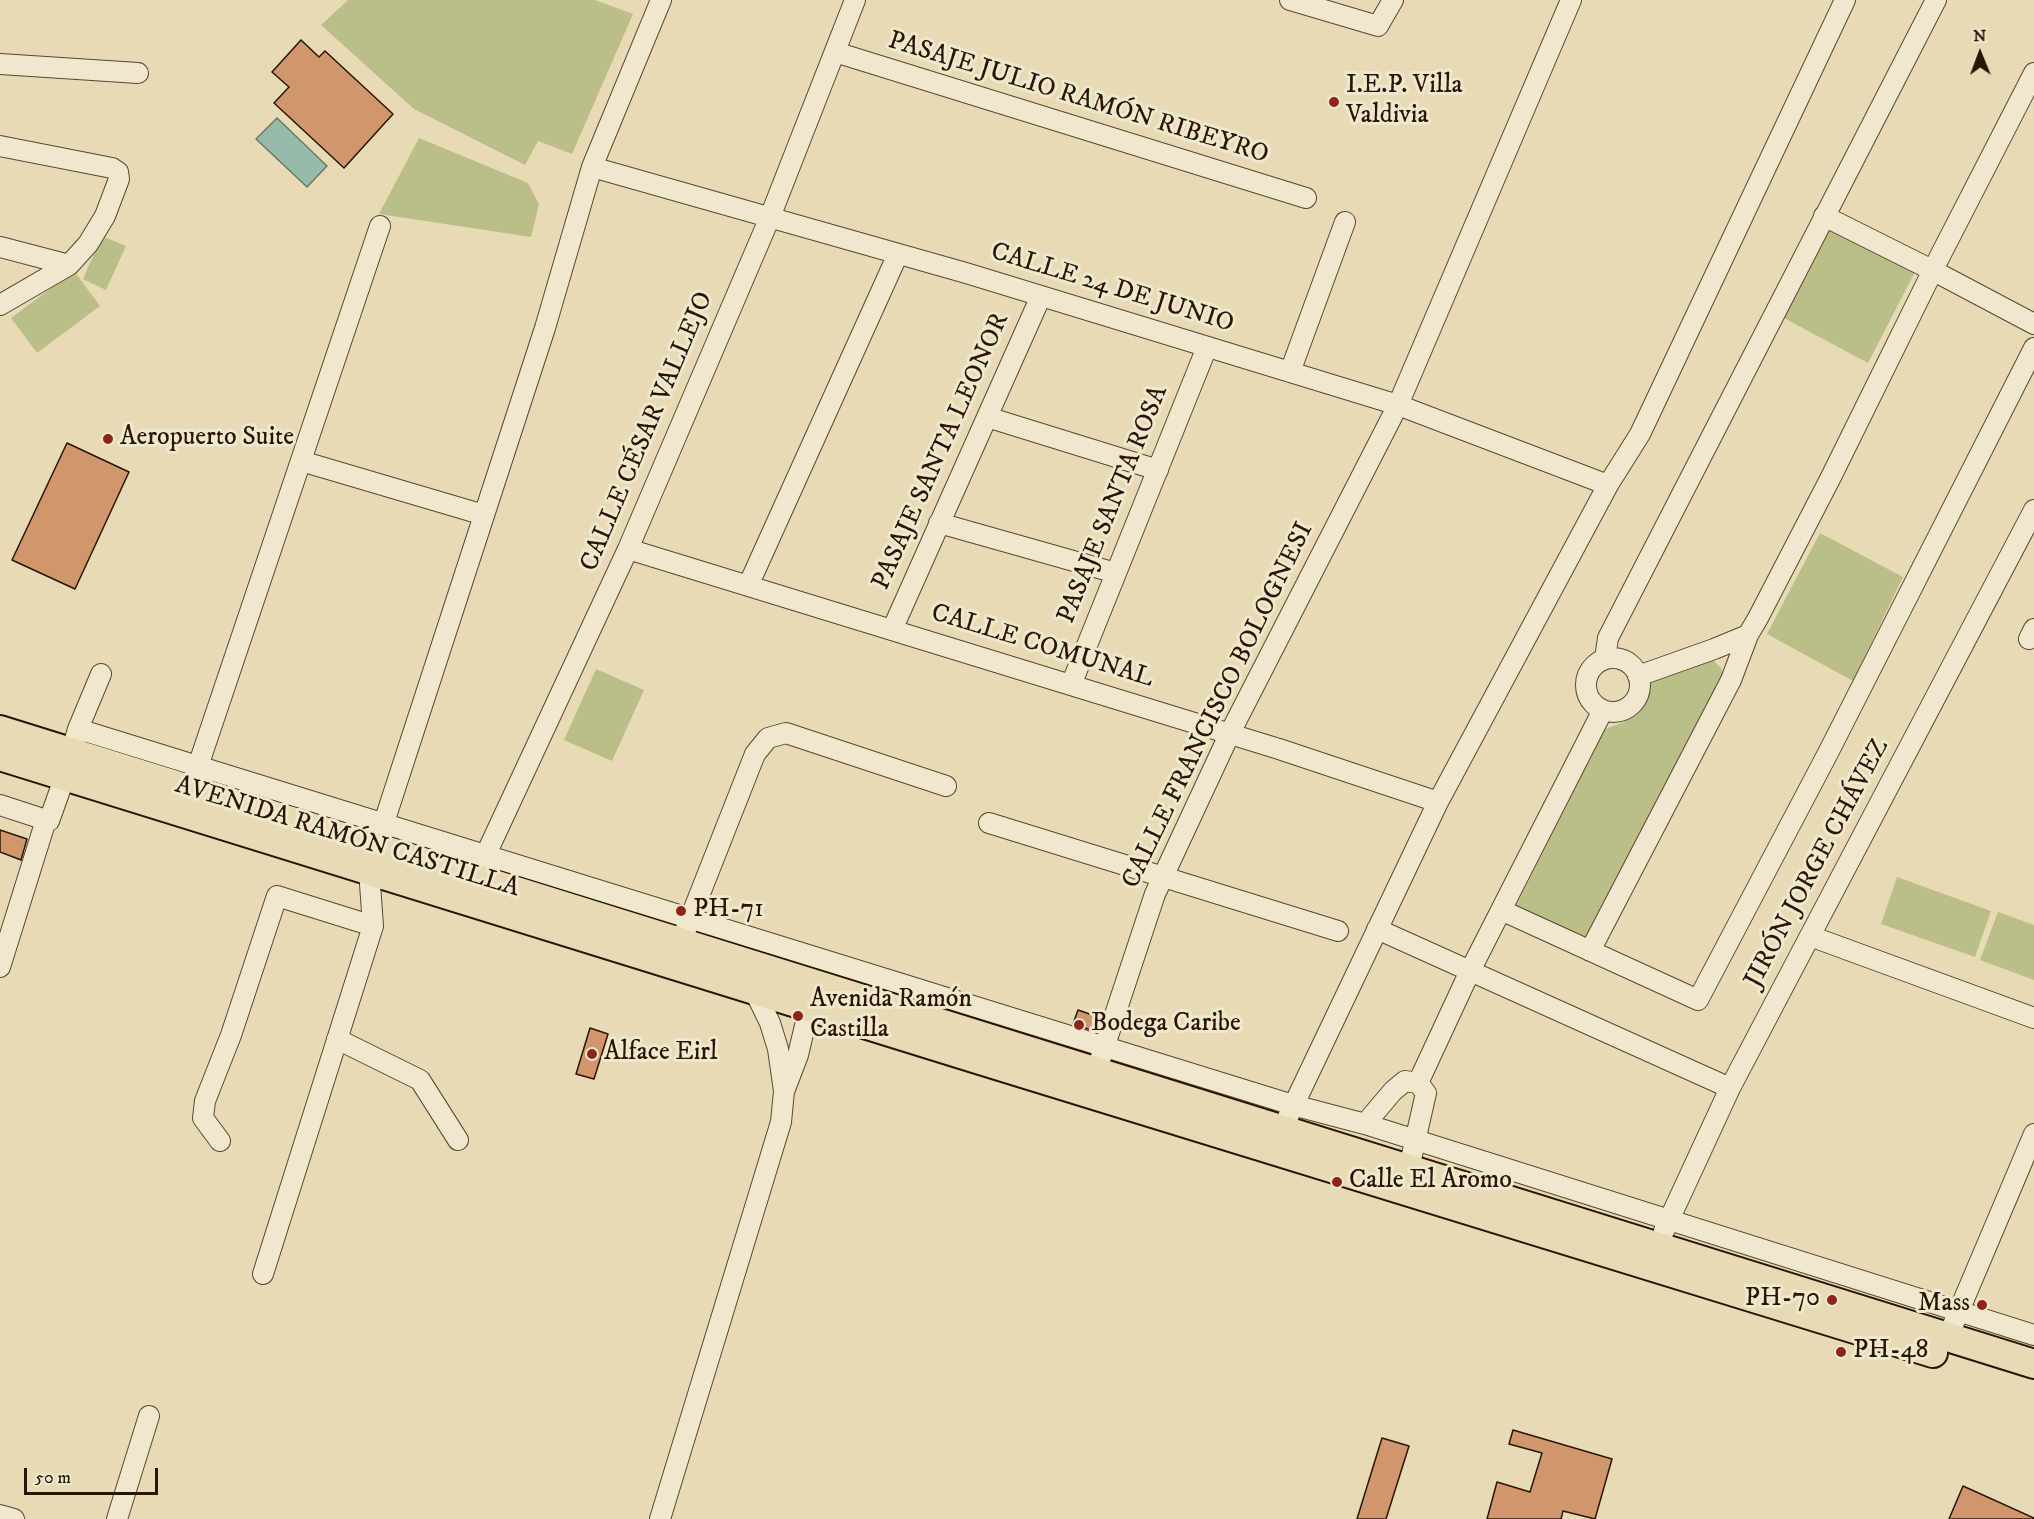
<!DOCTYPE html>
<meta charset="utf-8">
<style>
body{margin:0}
#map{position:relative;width:2034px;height:1519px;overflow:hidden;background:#e6dbb4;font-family:"IM FELL DW Pica",serif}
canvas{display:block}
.north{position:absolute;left:1950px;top:24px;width:60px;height:60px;-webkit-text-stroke:4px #efe8ce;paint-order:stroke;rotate:359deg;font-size:16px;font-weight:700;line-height:24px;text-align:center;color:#2b1404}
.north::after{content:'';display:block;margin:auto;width:21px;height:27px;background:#2b1404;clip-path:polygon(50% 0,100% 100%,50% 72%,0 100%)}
.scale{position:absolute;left:24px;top:1468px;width:134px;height:27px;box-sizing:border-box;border:3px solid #2b1404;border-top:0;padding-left:8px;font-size:18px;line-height:21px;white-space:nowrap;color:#2b1404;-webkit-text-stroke:4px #efe8ce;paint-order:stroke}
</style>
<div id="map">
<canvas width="2034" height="1519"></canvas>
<div class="north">N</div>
<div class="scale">50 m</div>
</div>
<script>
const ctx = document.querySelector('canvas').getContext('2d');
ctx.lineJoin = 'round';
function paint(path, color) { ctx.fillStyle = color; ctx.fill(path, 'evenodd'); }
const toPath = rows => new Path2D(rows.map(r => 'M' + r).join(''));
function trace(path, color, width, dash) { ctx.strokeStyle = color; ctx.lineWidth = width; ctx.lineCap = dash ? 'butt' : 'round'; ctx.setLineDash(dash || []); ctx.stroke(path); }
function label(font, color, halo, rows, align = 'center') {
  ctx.font = font + ' "IM FELL DW Pica",serif'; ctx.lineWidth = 6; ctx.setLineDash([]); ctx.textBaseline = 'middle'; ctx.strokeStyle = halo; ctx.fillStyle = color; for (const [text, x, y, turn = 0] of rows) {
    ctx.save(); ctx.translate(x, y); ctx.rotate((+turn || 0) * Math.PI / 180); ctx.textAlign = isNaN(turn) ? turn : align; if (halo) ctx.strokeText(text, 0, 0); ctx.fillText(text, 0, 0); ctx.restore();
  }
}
paint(toPath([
 [348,0,595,0,633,14,572,154,538,141,525,165,414,109,321,25],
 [419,138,528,183,539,204,531,237,379,214],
 [1830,229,1915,272,1868,363,1782,317],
 [102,236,126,246,106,290,83,279],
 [74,271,100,306,37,353,11,318],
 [1820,533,1903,577,1853,681,1767,634],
 [1713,660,1721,668,1724,677,1590,937,1579,939,1515,908,1605,729,1624,722,1634,711,1647,684],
 [596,669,644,690,612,761,564,740],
 [1897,877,1991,911,1975,957,1881,924],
 [1998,912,2034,925,2034,980,1980,960]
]), '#bcbe88');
const water = toPath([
 [277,118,327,166,307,187,256,139,277,118]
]);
paint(water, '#97bba9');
trace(water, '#6c7867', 1.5);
const building = toPath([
 [301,40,319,57,325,51,393,114,344,168,274,103,289,87,272,72,301,40],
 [67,443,129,472,75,589,12,560,67,443],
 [0,830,27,839,21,860,0,852,0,830],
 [1078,1010,1101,1018,1097,1032,1073,1024,1078,1010],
 [590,1028,608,1034,594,1079,576,1074,590,1028],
 [1513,1430,1612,1459,1595,1519,1563,1511,1561,1519,1487,1519,1497,1482,1530,1492,1542,1453,1509,1444,1513,1430],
 [1382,1438,1409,1446,1386,1519,1357,1519,1382,1438],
 [1963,1486,2034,1518,2034,1519,1949,1519,1963,1486]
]);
paint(building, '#d1976c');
trace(building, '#2b1404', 1.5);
const minor = toPath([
 [1290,0,1378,26,1393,0],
 [835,52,1306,198],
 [0,64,138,73],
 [0,146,112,168,118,172,119,179,105,216,88,244,69,265,0,305],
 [592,167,966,273,1398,405,1608,485],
 [1824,216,1932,270,2034,324],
 [0,247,69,265],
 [1290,372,1345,222],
 [987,417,1158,470],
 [301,461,484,515],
 [939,523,1116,573],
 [628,549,1279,749,1438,802],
 [748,586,898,254],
 [892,630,1041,296],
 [2029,639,2034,629],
 '1586 685a27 27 0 1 1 54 0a27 27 0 1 1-54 0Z',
 [1605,659,1608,638,1936,0],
 [1638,676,1714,649,1748,635],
 [1071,685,1207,347],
 [78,729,1293,1105,1365,1124,2034,1335],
 [194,778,380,226],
 [0,805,49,821,65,776,78,729,101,674],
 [989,823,1338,931],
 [481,865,628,549,770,217,855,0],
 [1501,910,1698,1000,1828,753,2034,348],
 [686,929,755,754,768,738,786,733,946,786],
 [1377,929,1730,1088],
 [1810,936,2034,1018],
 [1590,951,1731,680,1748,635,1758,618,1831,477,1939,258,2034,73],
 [0,967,46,820],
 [337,1039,420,1080,458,1140],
 [1101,1057,1155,894,1230,733,1398,405,1571,0],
 [1418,1083,1470,971,1603,710],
 [785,1089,798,1055,812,996],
 [1288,1117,1438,802,1608,485,1640,434,1845,0],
 [1365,1124,1393,1091,1405,1081,1418,1083,1426,1093,1409,1168],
 [220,1141,203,1118,205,1101,231,1035,277,896,373,926],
 [1664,1231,1730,1088,2034,510],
 [263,1274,373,926,369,870,376,847,545,328,592,167,661,0],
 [1953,1325,2034,1134],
 [0,1515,14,1519],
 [117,1519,149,1416],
 [660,1519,781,1122,784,1091,778,1049,770,1023,754,990]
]);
const highway = toPath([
 [0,730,2034,1364],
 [0,756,980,1060,1933,1353]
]);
trace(minor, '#5a4630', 22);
trace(highway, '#2b1404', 32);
trace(minor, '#efe8ce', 20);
trace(highway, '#e6dbb4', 28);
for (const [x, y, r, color] of [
 [1334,102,6,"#8f2418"],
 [108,439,6,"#8f2418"],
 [681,911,6,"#8f2418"],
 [798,1016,6,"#8f2418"],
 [1079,1025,6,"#8f2418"],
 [592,1054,6,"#8f2418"],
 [1337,1182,6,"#8f2418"],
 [1832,1300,6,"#8f2418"],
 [1982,1305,6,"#8f2418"],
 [1841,1352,6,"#8f2418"]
]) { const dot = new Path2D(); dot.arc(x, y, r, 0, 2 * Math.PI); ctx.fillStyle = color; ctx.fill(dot); trace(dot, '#efe8ce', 2); }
label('26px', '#2b1404', '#efe8ce', [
 ["I.E.P. Villa",1346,87],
 ["Valdivia",1346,117],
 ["Aeropuerto Suite",120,439],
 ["PH-71",693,911],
 ["Avenida Ramón",810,1001],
 ["Castilla",810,1031],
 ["Bodega Caribe",1091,1025],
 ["Alface Eirl",604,1054],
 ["Calle El Aromo",1349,1182],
 ["PH-70",1820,1300,"right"],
 ["Mass",1970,1305,"right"],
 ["PH-48",1853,1352]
], 'left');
label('26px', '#2b1404', '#efe8ce', [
 ["PASAJE JULIO RAMÓN RIBEYRO",1078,99,17],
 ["CALLE 24 DE JUNIO",1112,289,17],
 ["CALLE CÉSAR VALLEJO",648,432,-67],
 ["PASAJE SANTA LEONOR",942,452,-66],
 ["PASAJE SANTA ROSA",1114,505,-68],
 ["CALLE COMUNAL",1042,647,17],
 ["CALLE FRANCISCO BOLOGNESI",1219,706,-64],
 ["AVENIDA RAMÓN CASTILLA",347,838,17],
 ["JIRÓN JORGE CHÁVEZ",1818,864,-62]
]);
</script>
